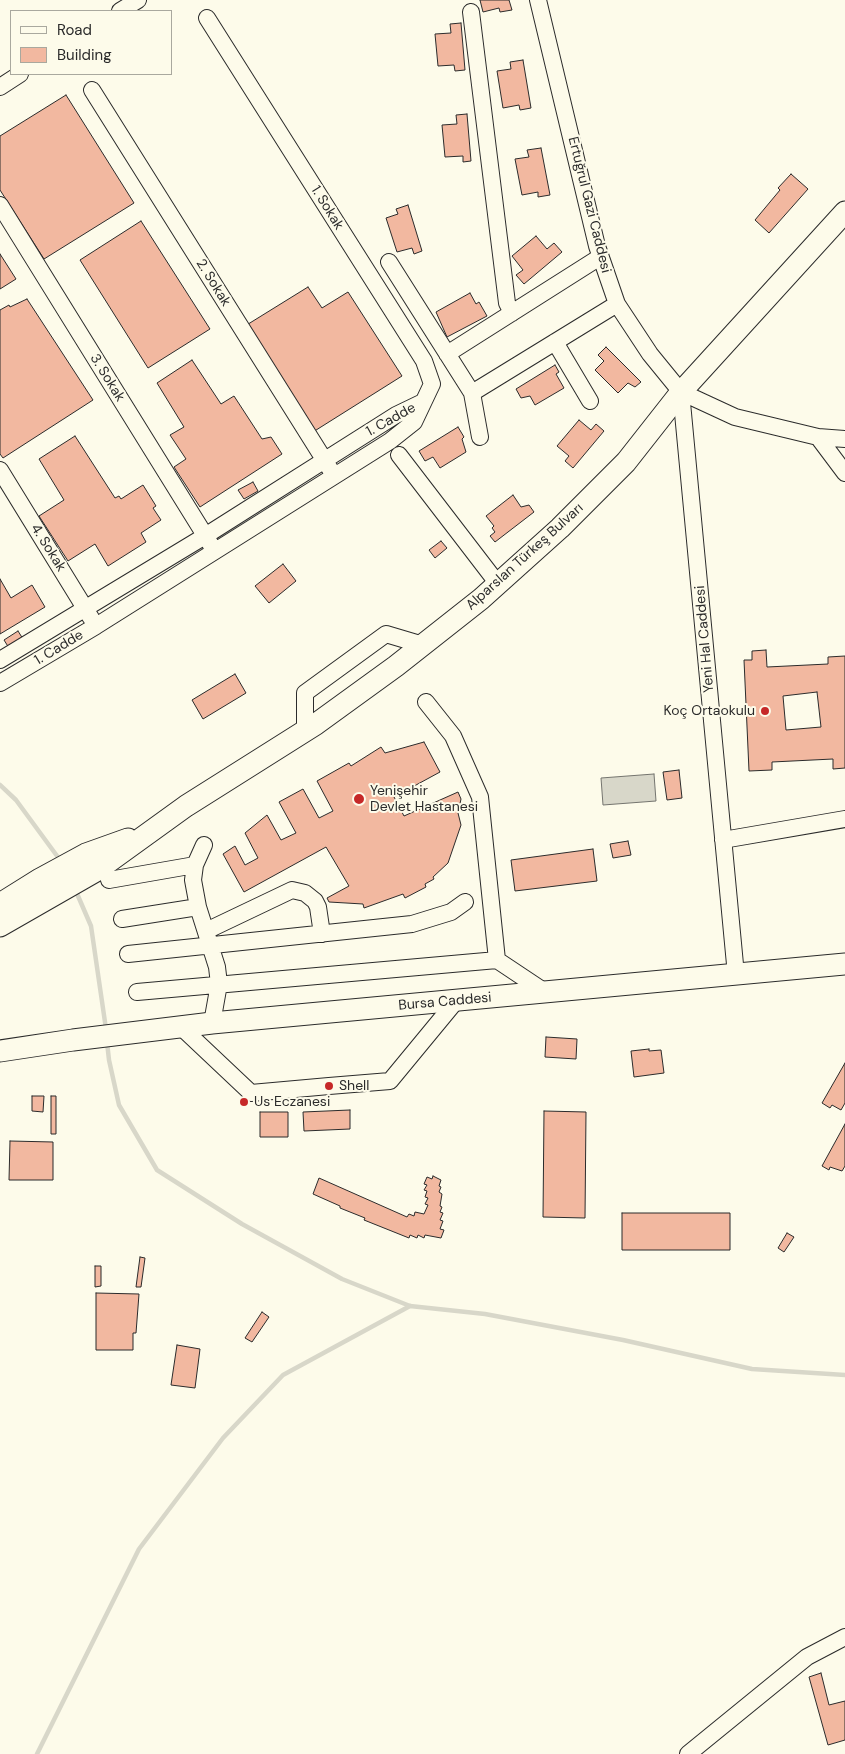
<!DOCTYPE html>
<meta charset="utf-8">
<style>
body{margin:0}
#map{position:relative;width:845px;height:1754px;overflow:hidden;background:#fdfbea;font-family:"DM Sans",sans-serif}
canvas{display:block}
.legend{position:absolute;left:10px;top:10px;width:162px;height:65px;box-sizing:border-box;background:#fdfbea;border:1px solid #a9a89e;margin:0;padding:6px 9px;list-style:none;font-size:15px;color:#2b2b2b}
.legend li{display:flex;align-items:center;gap:10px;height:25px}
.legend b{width:25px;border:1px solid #a9a89e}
</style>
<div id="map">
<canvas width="845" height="1754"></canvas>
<ul class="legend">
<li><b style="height:6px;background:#fdfbea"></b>Road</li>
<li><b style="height:14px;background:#f2b8a0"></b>Building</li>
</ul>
</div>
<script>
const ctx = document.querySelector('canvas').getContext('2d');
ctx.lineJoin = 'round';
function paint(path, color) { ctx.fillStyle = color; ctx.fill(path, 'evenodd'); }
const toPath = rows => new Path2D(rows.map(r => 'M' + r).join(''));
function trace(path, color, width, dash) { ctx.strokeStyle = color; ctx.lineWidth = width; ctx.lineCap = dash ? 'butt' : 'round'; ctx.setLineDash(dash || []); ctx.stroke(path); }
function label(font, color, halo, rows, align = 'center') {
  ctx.font = font + ' "DM Sans",sans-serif'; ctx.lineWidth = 4; ctx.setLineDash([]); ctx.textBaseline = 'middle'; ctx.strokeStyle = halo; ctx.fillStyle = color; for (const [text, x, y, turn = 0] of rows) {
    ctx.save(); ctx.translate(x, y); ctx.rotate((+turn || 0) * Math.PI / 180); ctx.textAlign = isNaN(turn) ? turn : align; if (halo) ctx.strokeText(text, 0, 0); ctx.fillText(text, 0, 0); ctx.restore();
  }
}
const water = toPath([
 [654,774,656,801,603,805,601,778,654,774]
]);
paint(water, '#d8d7c9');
trace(water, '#74746e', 1);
trace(toPath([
 [0,785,16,800,60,860],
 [75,889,91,926,106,1029],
 [107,1042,109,1060,119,1105,157,1170,242,1224,342,1279,410,1306,485,1314,623,1340,752,1369,845,1375],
 [37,1754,139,1549,223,1438,283,1375,410,1306]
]), '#d8d7c9', 4.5);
const building = toPath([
 [480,0,509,0,512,10,500,12,499,8,483,12,480,0],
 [461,23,465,70,455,71,454,65,438,66,435,34,451,33,450,24,461,23],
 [523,60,531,108,520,110,519,105,503,108,497,71,511,69,510,62,523,60],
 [66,95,134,203,44,259,0,190,0,136,66,95],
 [467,114,471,161,463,162,463,156,445,157,442,125,457,124,456,115,467,114],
 [541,148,550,195,538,197,538,192,522,195,515,159,529,157,527,150,541,148],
 [791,174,808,189,769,233,755,220,780,190,778,188,791,174],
 [408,205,422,251,414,254,412,248,397,252,386,218,398,214,396,209,408,205],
 [141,221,210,329,148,368,80,260,141,221],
 [536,236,547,249,554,243,562,252,524,284,516,275,523,270,512,256,536,236],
 [0,254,16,279,0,289,0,254],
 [308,287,322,308,348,292,402,376,313,432,245,326,308,287],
 [470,293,476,304,479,302,487,316,447,337,436,312,470,293],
 [27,299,93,400,3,458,0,454,0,310,9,305,10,307,27,299],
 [606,347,641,382,635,387,628,383,618,393,595,370,604,361,598,355,606,347],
 [192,360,221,404,234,396,262,439,271,437,282,454,200,507,174,467,186,459,170,435,184,427,157,383,192,360],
 [555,365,559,372,556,374,564,388,535,405,530,396,521,398,516,389,555,365],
 [579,420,591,430,596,424,604,431,573,468,565,461,569,456,557,446,579,420],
 [458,427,464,437,462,439,466,452,440,468,433,457,425,461,419,451,458,427],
 [75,436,115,498,119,496,121,499,143,485,156,506,153,508,161,520,141,533,146,542,108,566,95,544,68,561,39,516,64,500,39,459,75,436],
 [253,482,258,491,244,499,238,490,253,482],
 [513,495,521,507,529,505,534,512,495,542,490,536,495,532,492,528,494,526,486,516,513,495],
 [441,541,447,548,435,558,429,550,441,541],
 [283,564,296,581,269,603,255,586,283,564],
 [0,579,11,598,32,585,45,607,0,634,0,579],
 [18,631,23,639,9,648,4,640,18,631],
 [766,650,767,667,828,664,828,657,845,656,845,768,833,769,833,759,772,762,772,770,749,771,744,660,752,660,752,651,766,650],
 [817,692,821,727,786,730,783,696,817,692],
 [235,674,246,693,203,719,192,700,235,674],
 [424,742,440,772,394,797,404,816,458,792,461,799,458,813,461,825,448,863,433,877,434,879,425,884,426,887,405,898,403,894,364,908,363,904,329,902,327,898,349,886,326,847,244,892,223,854,235,846,245,865,258,858,245,833,267,815,281,840,296,833,279,802,303,789,319,818,333,811,317,781,349,763,351,766,381,747,385,753,424,742],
 [679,770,682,798,667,800,663,772,679,770],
 [628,841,631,855,613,858,610,844,628,841],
 [593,849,597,881,515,891,511,860,593,849],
 [546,1037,577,1039,576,1059,545,1057,546,1037],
 [649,1049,649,1051,661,1050,664,1073,634,1077,631,1051,649,1049],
 [845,1063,845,1103,841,1110,832,1105,830,1108,822,1103,845,1063],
 [32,1096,44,1096,43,1112,32,1111,32,1096],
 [51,1096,56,1096,56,1134,51,1134,51,1096],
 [350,1110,350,1129,304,1131,303,1112,350,1110],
 [544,1111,586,1112,585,1218,543,1217,544,1111],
 [260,1112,288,1112,288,1137,260,1137,260,1112],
 [845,1124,845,1166,842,1171,830,1167,829,1170,822,1166,845,1124],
 [10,1141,53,1142,53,1180,9,1180,10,1141],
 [433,1176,441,1180,439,1186,441,1187,439,1192,442,1194,440,1206,442,1207,440,1212,443,1213,440,1220,443,1221,440,1229,444,1230,441,1238,425,1235,424,1238,418,1235,417,1238,410,1235,409,1238,364,1220,365,1218,340,1208,340,1206,313,1194,319,1178,407,1217,409,1214,414,1216,415,1212,424,1214,428,1205,425,1204,428,1198,425,1197,427,1191,424,1190,427,1185,424,1184,427,1177,432,1179,433,1176],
 [622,1213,730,1213,730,1250,622,1250,622,1213],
 [787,1233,794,1237,784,1252,778,1248,787,1233],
 [140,1257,145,1258,141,1287,136,1287,140,1257],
 [95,1266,101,1266,101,1286,95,1287,95,1266],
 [96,1293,139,1294,136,1333,133,1333,133,1350,96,1350,96,1293],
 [262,1312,269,1317,252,1342,245,1338,262,1312],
 [177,1345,200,1349,195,1388,171,1385,177,1345],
 [821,1673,829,1705,845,1701,845,1740,828,1745,809,1677,821,1673]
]);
paint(building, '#f2b8a0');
trace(building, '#2b2b2b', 1);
const minor = toPath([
 [538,0,597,246,617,304,650,354,681,392,735,417,818,437,845,439],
 [120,11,138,0],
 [471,12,507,303,512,313],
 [0,87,20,74],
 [92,90,330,469],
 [0,205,211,545],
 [389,262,472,393,617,304],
 [555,342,590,401],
 [447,354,600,257],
 [681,392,736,975],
 [472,393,480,437],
 [818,437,845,473],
 [399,455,498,584],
 [0,470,91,618],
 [0,660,205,536,396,415,423,402],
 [0,683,96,626,390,441,414,422,432,384,424,361,207,18],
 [426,702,453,736,480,797,497,960],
 [305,730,305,693,386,634,423,645],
 [723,840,845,819],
 [204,845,195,865,193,880,198,907,217,967,219,984,212,1023],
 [109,880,195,865],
 [122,919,198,907],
 [206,931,292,890,305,893,315,901,318,907,322,934],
 [128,954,412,924,451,912,465,902],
 [137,992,497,960,545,992],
 [180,1026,251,1093,329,1086,390,1081,456,1001],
 [688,1754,807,1657,845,1637]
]);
const major = toPath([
 [0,904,40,879,86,854,128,839],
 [0,926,96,871,186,806,316,724,396,666,481,599,560,528,626,462,681,392,845,212],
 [0,1051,73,1040,212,1023,845,964]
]);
trace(minor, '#2b2b2b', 18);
trace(major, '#2b2b2b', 23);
trace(minor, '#fdfbea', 16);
trace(major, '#fdfbea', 21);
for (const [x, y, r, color] of [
 [765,711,5,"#c62828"],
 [359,799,6,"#c62828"],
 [329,1086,5,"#c62828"],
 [244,1102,5,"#c62828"]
]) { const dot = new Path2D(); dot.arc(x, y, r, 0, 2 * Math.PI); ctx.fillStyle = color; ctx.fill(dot); trace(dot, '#fdfbea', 2); }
label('14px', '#2b2b2b', '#fdfbea', [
 ["Ertuğrul Gazi Caddesi",589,205,76],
 ["1. Sokak",327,208,58],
 ["2. Sokak",213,283,58],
 ["3. Sokak",107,378,58],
 ["1. Cadde",391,420,-29],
 ["4. Sokak",48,548,58],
 ["Alparslan Türkeş Bulvarı",525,557,-42],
 ["Yeni Hal Caddesi",705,639,-95],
 ["1. Cadde",59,648,-31],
 ["Bursa Caddesi",445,1002,-5]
]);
label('14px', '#2b2b2b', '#fdfbea', [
 ["Koç Ortaokulu",755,711,"right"],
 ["Yenişehir",370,791],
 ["Devlet Hastanesi",370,807],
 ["Shell",339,1086],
 ["Us Eczanesi",254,1102]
], 'left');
</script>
